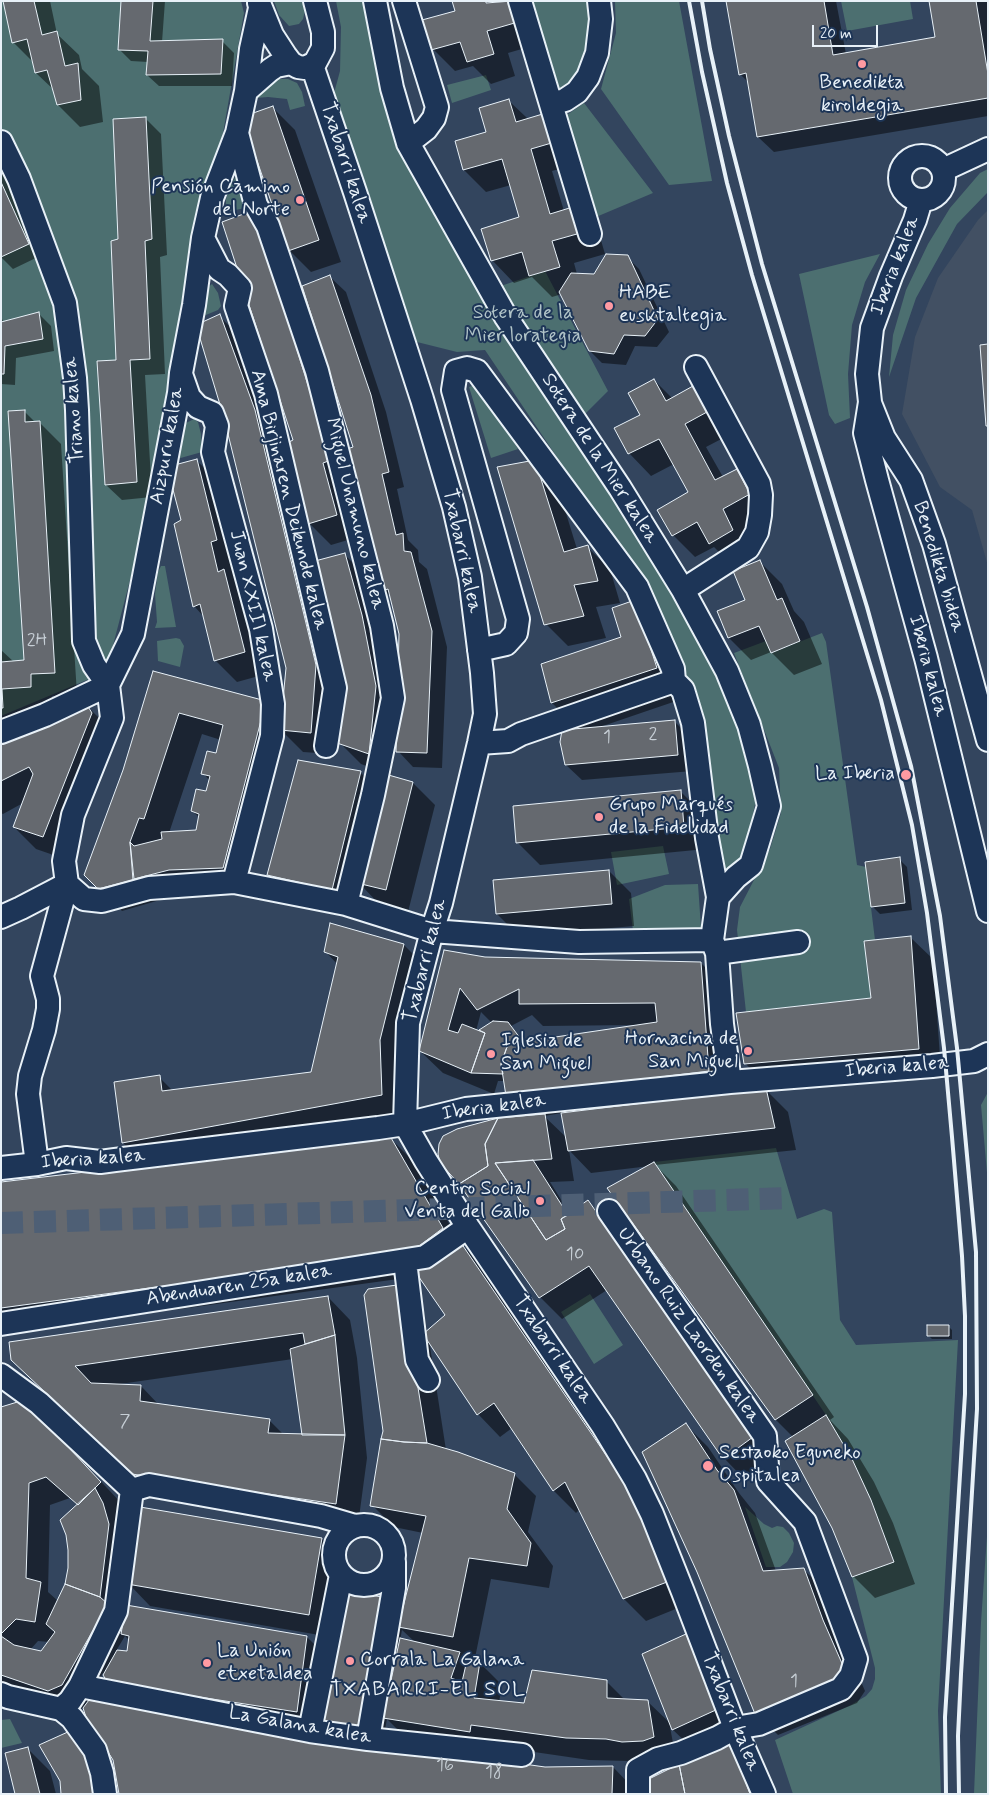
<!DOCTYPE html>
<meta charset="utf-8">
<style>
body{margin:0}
#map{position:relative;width:989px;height:1795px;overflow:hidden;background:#33455e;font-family:Mynerve,sans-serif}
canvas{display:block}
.frame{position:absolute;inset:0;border:2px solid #e8f1f8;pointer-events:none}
.scale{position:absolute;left:812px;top:25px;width:66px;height:22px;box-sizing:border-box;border:2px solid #e8f1f8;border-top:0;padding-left:6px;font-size:15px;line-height:18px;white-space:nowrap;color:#e8f1f8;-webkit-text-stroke:4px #1d3557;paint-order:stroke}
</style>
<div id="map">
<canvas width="989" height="1795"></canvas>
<div class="frame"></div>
<div class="scale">20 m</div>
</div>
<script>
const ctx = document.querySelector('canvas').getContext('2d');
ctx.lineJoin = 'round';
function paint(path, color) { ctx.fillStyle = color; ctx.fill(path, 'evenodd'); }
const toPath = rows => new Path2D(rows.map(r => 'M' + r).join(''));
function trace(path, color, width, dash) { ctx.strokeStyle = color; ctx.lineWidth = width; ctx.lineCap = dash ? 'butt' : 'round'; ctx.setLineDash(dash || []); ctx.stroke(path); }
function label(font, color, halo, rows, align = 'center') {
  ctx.font = font + ' Mynerve,sans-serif'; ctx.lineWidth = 4; ctx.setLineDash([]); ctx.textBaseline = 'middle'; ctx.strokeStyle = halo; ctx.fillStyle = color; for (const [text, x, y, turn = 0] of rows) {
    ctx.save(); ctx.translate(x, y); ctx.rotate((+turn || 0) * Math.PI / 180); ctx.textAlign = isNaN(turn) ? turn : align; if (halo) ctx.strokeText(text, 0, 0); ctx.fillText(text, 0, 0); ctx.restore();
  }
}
paint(toPath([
 [988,210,988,566,972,510,940,487,902,414,915,337,938,278,978,220]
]), '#425063');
paint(toPath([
 [1,1,241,1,244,13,181,373,179,393,106,672,1,716],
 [274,1,302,1,305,11,303,19,299,24,289,26,279,15],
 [336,1,368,1,394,116,486,291,545,271,608,391,570,429,665,573,717,670,748,749,757,794,744,859,717,881,685,673,634,572,485,350,457,352,413,341,333,97,340,71,341,27],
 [528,1,591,1,590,48,579,74,560,94,555,88],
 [615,1,679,1,712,181,669,185,601,89,616,33],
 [841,1,910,1,913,19,847,31],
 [486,75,491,90,452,103,447,85],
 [277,79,288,79,297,83,302,92,305,106,290,110,287,99,268,97,256,98,260,91],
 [584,103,653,193,596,217,564,117],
 [988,169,988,192,957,224,916,298,889,377,893,335,906,290,928,244,950,208,980,173],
 [236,176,241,178,245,208,226,212,226,200,228,190],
 [880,254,865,282,852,325,848,374,850,418,835,424,829,415,799,274],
 [212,284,218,293,221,306,218,310,201,317,206,289],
 [474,385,478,387,486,397,518,449,491,458,469,387],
 [194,419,198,422,201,434,202,452,177,459,183,430,186,423],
 [161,566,165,566,176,627,155,628,157,622,155,594,158,572],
 [822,633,826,642,857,865,866,867,875,940,864,941,871,998,746,1012,737,930,740,907,770,849,781,813,779,768,734,653,766,641,771,653],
 [176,638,180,639,184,646,180,667,158,661,157,641],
 [663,846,669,874,617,885,611,852],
 [698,884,701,928,633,931,629,899,665,885],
 [988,1092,988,1184,981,1105],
 [776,1148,797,1219,824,1209,832,1212,840,1320,856,1345,958,1340,938,1711,941,1794,793,1794,775,1740,851,1705,866,1696,872,1689,875,1679,875,1668,852,1577,894,1561,871,1500,852,1459,826,1415,654,1162],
 [590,1294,623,1345,594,1364,561,1312],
 [745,1507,764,1524,772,1528,777,1526,783,1527,789,1533,794,1543,793,1552,787,1562,780,1567,766,1567],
 [988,1522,988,1794,974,1794,981,1622],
 [10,1719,22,1743,1,1748,1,1720]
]), '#4c6f70');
paint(toPath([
 [2,1,50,1,57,34,79,55,82,69,99,86,103,122,80,127,58,105,54,90,36,73,34,63,13,42,4,3],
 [122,1,165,1,162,42,222,41,234,53,232,86,159,86,147,75,148,62,131,61,119,49],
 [453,1,514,1,539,44,508,53,515,76,491,84,473,66,455,71,433,49,457,12],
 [728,1,836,1,846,54,936,38,930,1,988,1,988,116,774,152,758,137,749,83,740,74],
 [509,101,576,164,552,171,564,211,598,230,605,254,574,263,577,274,594,275,627,257,639,269,669,332,657,347,635,346,626,365,602,363,590,351,562,294,552,297,532,277,514,283,492,260,521,218,511,185,486,192,464,170],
 [273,108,295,130,341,262,311,272,289,250],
 [145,118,161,134,167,255,160,257,165,374,145,375,152,497,122,500,106,485,117,362,119,240],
 [1,170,40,256,13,269,1,257],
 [276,234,358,537,331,545,309,523],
 [330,277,346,292,386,412,404,487,397,489,408,540,418,550,419,562,427,569,447,647,442,768,413,767,398,751,396,726,391,775,361,764,339,742,345,555,367,577,397,705,400,634,391,597,384,590,369,556],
 [39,314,51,326,54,351,16,358,15,385,1,384,1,317,4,323],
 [219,316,242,338,338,688,332,754,303,752,285,734,245,889,191,891,122,911,86,875,124,771,154,672,282,719,287,668],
 [202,734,221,740,217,754,203,773,210,781,207,793,192,811,200,818,197,831,169,833],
 [654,380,672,398,693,387,715,409,729,435,706,447,723,477,737,470,759,493,771,516,744,531,754,552,732,565,714,547,695,557,673,535,690,493,674,464,651,476,629,453],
 [24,411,35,422,39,422,61,444,77,694,52,696,53,709,23,711,24,730,1,731,1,650,14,662,25,661],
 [196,460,219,482,266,674,237,682,215,660,204,617,195,607,175,524,182,521],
 [534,462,557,484,577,549,587,547,610,569,620,603,596,607,606,638,568,646,546,624],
 [760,562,782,584,794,611,804,622,822,664,794,675,771,652,751,660,729,638,719,612,747,600],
 [635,602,685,698,597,728,674,721,690,737,693,771,582,780,566,765,579,729,552,703,622,638],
 [87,706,109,728,65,859,36,849,14,827,23,803,3,814,1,813,1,741],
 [360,772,381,793,413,783,435,805,408,912,380,905,360,884,354,911,291,897,268,874],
 [680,791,702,813,706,849,540,865,518,843],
 [899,859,907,867,912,910,880,914,872,906],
 [609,871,631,893,634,926,519,936,497,914],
 [910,937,933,959,941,1071,767,1086,745,1063,872,999],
 [404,945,426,967,404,1117,390,1138,412,1160,461,1244,481,1264,639,1495,688,1604,646,1621,624,1599,580,1509,576,1513,554,1491,512,1428,500,1437,478,1414,429,1340,446,1450,514,1474,536,1496,528,1532,553,1566,549,1588,491,1579,475,1658,462,1656,468,1661,480,1663,502,1685,499,1702,525,1705,607,1682,625,1700,647,1701,671,1724,686,1636,708,1658,740,1732,695,1751,670,1727,676,1759,646,1764,629,1761,589,1760,493,1746,407,1739,387,1719,382,1745,545,1768,613,1767,635,1790,635,1794,120,1794,114,1759,85,1707,71,1713,1,1684,1,1469,46,1423,123,1505,117,1511,125,1526,322,1539,344,1562,331,1637,150,1606,127,1582,122,1620,307,1637,331,1661,382,1598,401,1618,423,1533,394,1527,372,1505,384,1431,402,1290,424,1312,427,1332,447,1316,420,1276,13,1332,1,1320,1,1160,5,1183,147,1166,123,1143,115,1083,159,1077,173,1091,312,1073,337,964,326,952],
 [70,1498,78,1506,67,1535,69,1568,66,1585,58,1601,48,1592,50,1505],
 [402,1630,416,1643,400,1640],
 [125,1636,130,1641,129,1653,116,1651],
 [38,1641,49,1642,41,1652,30,1650],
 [103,1673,109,1682,252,1727,88,1701],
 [445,951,485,958,701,963,723,985,731,1094,766,1090,788,1112,796,1150,655,1165,676,1186,834,1417,830,1420,848,1439,874,1482,893,1523,915,1584,875,1598,853,1576,793,1437,776,1420,609,1189,650,1166,591,1173,569,1150,574,1181,550,1182,570,1214,588,1202,610,1224,774,1459,746,1481,724,1458,607,1290,562,1319,540,1297,529,1117,508,1095,505,1081,498,1081,494,1094,443,1073,420,1051],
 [481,1012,492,1023,481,1031,484,1034,476,1031],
 [532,1015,543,1026,634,1025,634,1027,525,1043,511,1026],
 [562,1113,567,1138,544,1116],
 [328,1297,350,1320,357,1358,367,1458,358,1525,148,1495,91,1435,12,1359],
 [293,1359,303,1436,284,1435,269,1420,159,1405,141,1386,120,1384],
 [948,1326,952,1330,952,1339,932,1339,929,1336],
 [686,1425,708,1447,739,1493,755,1513,776,1571,803,1569,826,1591,845,1644,865,1691,857,1703,778,1735,756,1713,699,1571],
 [732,1744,757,1794,646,1794],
 [28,1749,50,1771,56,1794,16,1794]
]), '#0007');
const building = toPath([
 [3,1,34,1,42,35,57,31,65,66,78,63,81,100,57,105,47,70,35,73,27,39,12,43,3,1],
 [121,1,153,1,150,41,223,39,221,74,146,75,148,51,118,50,121,1],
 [452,1,486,1,486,3,512,1,518,22,487,31,494,54,467,62,460,42,431,50,422,20,455,11,452,1],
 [726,1,824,1,833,55,935,37,929,1,976,1,988,74,988,98,757,137,746,73,739,75,726,1],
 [509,99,516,122,546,113,555,142,531,149,550,214,576,206,584,232,552,241,560,267,529,276,522,252,491,261,481,229,519,217,502,159,463,170,455,141,486,132,479,108,509,99],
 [273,106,319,240,288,251,242,117,273,106],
 [146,117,152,239,145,241,150,359,130,360,137,482,105,485,97,361,116,360,111,241,118,239,113,119,146,117],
 [1,182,29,244,1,257,1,182],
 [254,210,331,460,323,463,337,515,308,524,287,443,293,440,222,222,254,210],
 [606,254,628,255,658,319,645,336,624,335,614,354,589,351,559,292,571,273,594,274,606,254],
 [330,275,371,395,389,472,382,474,396,535,403,533,404,551,411,552,432,631,427,753,396,752,399,634,388,589,383,591,376,555,368,557,353,489,359,486,347,449,353,447,302,286,330,275],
 [39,312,43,339,5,346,4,374,1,374,1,322,39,312],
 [220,314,255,410,316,665,311,733,280,730,286,668,224,418,196,325,220,314],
 [988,344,988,426,986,426,980,345,988,344],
 [654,379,666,401,693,386,707,412,685,424,715,480,737,469,750,494,723,509,733,530,709,544,697,522,672,536,657,510,688,492,659,439,628,454,614,428,640,415,628,393,654,379],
 [25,410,25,422,40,421,55,673,31,674,31,687,2,689,3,708,1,708,1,662,24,660,8,411,25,410],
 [197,459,217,540,211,542,218,572,224,569,245,652,214,661,200,604,193,607,174,524,181,520,167,467,197,459],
 [535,460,564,552,588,545,598,581,574,585,584,616,544,625,497,467,535,460],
 [345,553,362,615,376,686,369,754,337,743,315,561,345,553],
 [760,560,777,600,782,598,800,641,771,653,759,626,728,638,717,611,745,600,733,571,760,560],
 [635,600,657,668,551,703,541,664,621,637,612,608,635,600],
 [153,671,266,701,223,868,169,870,134,879,130,842,134,846,162,839,161,832,196,830,199,814,191,811,196,789,206,791,210,776,201,774,207,751,216,753,223,725,179,713,144,819,139,818,130,842,133,880,98,889,84,875,123,770,153,671],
 [87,705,92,713,43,837,13,827,33,774,29,767,1,781,1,740,87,705],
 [675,720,678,755,565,765,560,742,562,730,675,720],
 [298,760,361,771,332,890,267,875,298,760],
 [385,774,413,782,386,890,357,883,385,774],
 [681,790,684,827,516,843,513,806,681,790],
 [900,857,905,903,871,907,865,862,900,857],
 [609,870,612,904,496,914,493,880,609,870],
 [330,923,404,944,380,1040,382,1095,122,1143,114,1082,160,1075,162,1091,311,1072,338,957,324,952,330,923],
 [911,936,919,1049,744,1064,736,1013,871,998,864,941,911,936],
 [444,950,485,957,701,962,709,1071,506,1096,501,1064,508,1044,657,1022,655,1003,519,1004,519,989,477,1010,460,988,448,1030,458,1033,462,1024,485,1033,471,1073,419,1051,444,950],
 [493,1021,508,1022,523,1042,508,1044,501,1064,503,1074,471,1073,485,1033,479,1030,493,1021],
 [766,1088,775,1128,568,1151,561,1113,766,1088],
 [545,1114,552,1159,495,1163,546,1240,565,1229,561,1219,588,1200,753,1437,723,1459,589,1266,539,1298,459,1184,488,1166,485,1144,498,1118,545,1114],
 [498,1118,485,1144,488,1166,459,1184,440,1163,438,1154,439,1144,443,1136,457,1129,498,1118],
 [390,1136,443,1228,410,1253,1,1308,1,1182,390,1136],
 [533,1160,568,1215,561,1219,565,1229,546,1240,495,1163,533,1160],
 [654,1162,813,1395,775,1420,607,1188,654,1162],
 [459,1240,617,1471,647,1523,667,1582,623,1599,565,1482,553,1491,494,1403,477,1415,423,1334,445,1315,412,1267,459,1240],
 [397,1285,402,1289,427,1443,404,1442,381,1439,383,1431,364,1295,368,1289,397,1285],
 [328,1296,335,1335,305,1344,303,1333,75,1366,91,1383,141,1385,140,1401,270,1419,268,1433,345,1435,336,1504,125,1473,81,1426,11,1360,9,1342,328,1296],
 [927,1325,949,1325,949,1336,927,1336,927,1325],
 [335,1335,345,1435,302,1435,290,1349,335,1335],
 [24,1400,101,1482,78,1505,46,1477,29,1483,26,1578,41,1582,35,1622,16,1619,1,1634,1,1407,24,1400],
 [826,1415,852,1459,871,1500,894,1562,852,1577,832,1528,785,1441,826,1415],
 [686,1423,717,1470,734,1490,763,1571,804,1568,823,1620,844,1668,835,1681,755,1714,697,1572,642,1452,686,1423],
 [381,1439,404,1442,427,1443,458,1452,515,1473,507,1509,531,1543,527,1566,469,1558,453,1637,398,1627,426,1516,370,1506,381,1439],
 [95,1488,103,1503,109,1524,100,1597,65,1584,68,1568,68,1550,66,1535,60,1520,95,1488],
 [140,1507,322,1538,309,1615,127,1584,140,1507],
 [65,1584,100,1597,108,1604,62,1685,48,1691,1,1675,1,1636,14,1645,41,1651,55,1632,46,1624,65,1584],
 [342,1590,382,1597,359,1731,319,1724,342,1590],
 [126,1605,307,1636,297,1712,108,1683,103,1675,117,1650,127,1651,129,1636,121,1634,126,1605],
 [686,1634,718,1709,672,1730,642,1654,686,1634],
 [400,1638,460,1652,451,1678,462,1682,467,1660,480,1662,474,1698,524,1703,532,1670,607,1680,607,1698,648,1700,654,1737,643,1741,622,1742,606,1739,566,1738,471,1725,470,1732,383,1718,400,1638],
 [89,1700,253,1726,545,1767,613,1766,612,1794,119,1794,113,1760,86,1717,83,1708,89,1700],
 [70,1731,92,1763,97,1794,61,1794,60,1781,39,1745,70,1731],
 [732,1743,750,1794,685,1794,679,1764,732,1743],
 [28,1747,40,1794,15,1794,5,1753,28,1747],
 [679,1764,685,1794,644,1794,643,1782,679,1764]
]);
paint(building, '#65696f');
trace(building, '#e8f1f8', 1);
trace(toPath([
 [1,1223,791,1198]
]), '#4e5f75', 22, [22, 11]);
const minor = toPath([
 [375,1,392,88,408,143,506,317,620,488,683,590,727,671,749,725,760,766,769,806,751,865,736,877,718,897,712,940,717,953,722,1024,730,1082],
 [404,1,437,107,434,118,426,129,408,143],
 [520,1,590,234],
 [259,3,272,35,285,55,291,63,298,67,305,68,315,63,323,48,323,32,315,1],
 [312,65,355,192,422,399,454,507,470,577,482,673,485,714,479,743,441,903,432,931,408,1023,405,1124,426,1161,468,1227,603,1426,635,1479,652,1514,683,1592,735,1728,764,1794],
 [246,91,270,70,276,66,291,63],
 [551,104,565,100,577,92,588,77,597,53,601,19,599,1],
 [237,133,256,205,268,226,317,371,382,626,393,698,373,795,346,904],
 [1,142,19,179,65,303,75,378,77,410,84,641,94,665,108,685,112,718,73,815,64,861,67,884,42,976,48,999,48,1009,44,1030,30,1076,28,1094,37,1164],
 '900 178a22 22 0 1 1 44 0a22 22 0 1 1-44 0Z',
 [943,170,988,149],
 [921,200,915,220,891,276,872,328,867,374,870,402,865,433,877,480,926,658,988,911],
 [203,238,219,269,228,275,240,288,236,306,266,394,335,688,326,746],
 [181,374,189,397,198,407,212,413,217,426,213,452,261,629,273,704,272,736,234,882],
 [870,403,884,438,911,480,934,544,988,740],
 [683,590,748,548,757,532,760,515,761,495,759,484,696,367],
 [479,650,506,644,516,633,518,619,453,390,456,371,467,368,477,371,637,587,673,669,674,681,683,690,693,723,707,838,718,897],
 [1,732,45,715,108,685,133,634,179,393,181,373,194,305,203,238,212,198,237,133,246,91,251,49,260,8],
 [479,743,508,741,521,734,674,681],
 [67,884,84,899,102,901,149,888,234,882,346,904,432,931,579,942,712,940],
 [1,917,21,908,67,884],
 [717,953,798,942],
 [1,1168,37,1164,66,1158,100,1162,115,1160,378,1128,405,1124,466,1109,730,1082,932,1066,974,1061,988,1054],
 [609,1211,765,1436,768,1481,805,1522,856,1659,851,1676,841,1689,759,1724,735,1728,717,1738,681,1753,658,1759,638,1770,638,1794],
 [405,1261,417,1360,428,1380],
 [1,1324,425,1257,468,1227],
 [1,1375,39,1403,132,1490],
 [132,1490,149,1485,321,1516,355,1526],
 '334 1555a30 30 0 1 1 60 0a30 30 0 1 1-60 0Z',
 [80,1686,310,1731,368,1739,522,1755],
 [1,1694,8,1697,61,1709,72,1718,95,1750,102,1773,105,1794],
 [61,1709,70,1701,80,1686,116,1611,132,1490],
 [310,1731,341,1575],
 [368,1739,394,1588,394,1562]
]);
trace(minor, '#e8f1f8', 26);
trace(minor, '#1d3557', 22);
trace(toPath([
 [689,1,702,72,727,183,752,275,881,700,912,825,927,913,944,1048,952,1137,962,1256,965,1316,965,1394,945,1717,946,1794],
 [702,1,710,49,729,136,762,264,867,607,911,766,940,916,957,1048,976,1252,977,1409,961,1674,958,1736,959,1794]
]), '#e8f1f8', 4);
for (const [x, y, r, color] of [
 [862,64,5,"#ff9aa2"],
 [300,200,5,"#ff9aa2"],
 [609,306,5,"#ff9aa2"],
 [906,775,6,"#ff9aa2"],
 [599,817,5,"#ff9aa2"],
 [748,1051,5,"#ff9aa2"],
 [491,1054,5,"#ff9aa2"],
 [540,1201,5,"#ff9aa2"],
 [708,1466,6,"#ff9aa2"],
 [350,1661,5,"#ff9aa2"],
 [207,1663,5,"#ff9aa2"]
]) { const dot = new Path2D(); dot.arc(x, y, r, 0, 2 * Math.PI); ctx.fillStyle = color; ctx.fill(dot); trace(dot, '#1d3557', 2); }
label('18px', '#c7cfd6', null, [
 ["2H",37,641],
 ["2",653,735],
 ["1",607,738],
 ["10",575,1255],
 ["7",125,1422],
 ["1",794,1682],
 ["16",445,1766],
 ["18",494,1773]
]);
label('20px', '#e8f1f8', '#1d3557', [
 ["Benedikta",862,84,"center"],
 ["kiroldegia",862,107,"center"],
 ["Pensión Camino",290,188,"right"],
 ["del Norte",290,211,"right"],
 ["HABE",619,294],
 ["eusktaltegia",619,317],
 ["La Iberia",895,775,"right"],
 ["Grupo Marqués",609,806],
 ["de la Fidelidad",609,829],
 ["Hornacina de",738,1040,"right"],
 ["San Miguel",738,1063,"right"],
 ["Iglesia de",501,1042],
 ["San Miguel",501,1065],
 ["Centro Social",530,1190,"right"],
 ["Venta del Gallo",530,1213,"right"],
 ["Sestaoko Eguneko",719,1454],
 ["Ospitalea",719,1477],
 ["La Unión",217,1652],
 ["etxetaldea",217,1675],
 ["Corrala La Galana",360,1661]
], 'left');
label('20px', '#e8f1f8', '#1d3557', [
 ["Txabarri kalea",345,163,72],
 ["Iberia kalea",896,266,-69],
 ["Triano kalea",75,410,-94],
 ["Aizpuru kalea",168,446,-80],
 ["Sotera de la Mier kalea",599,459,57],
 ["Ama Birjinaren Deikunde kalea",288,500,76],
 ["Miguel Unamuno kalea",354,514,76],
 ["Txabarri kalea",461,551,78],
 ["Benedikta bidea",938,567,73],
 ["Juan XXIII kalea",252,606,77],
 ["Iberia kalea",927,666,75],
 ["Txabarri kalea",426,961,-76],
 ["Iberia kalea",897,1068,-5],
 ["Iberia kalea",494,1108,-8],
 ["Iberia kalea",93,1160,-4],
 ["Abenduaren 25a kalea",239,1286,-9],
 ["Urbano Ruiz Laorden kalea",688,1326,55],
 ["Txabarri kalea",552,1350,56],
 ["Txabarri kalea",730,1712,68],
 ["La Galana kalea",300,1726,10]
]);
label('20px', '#b1c4c8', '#1d3557', [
 ["Sotera de la",523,314],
 ["Mier lorategia",523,337]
]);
ctx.letterSpacing = '1px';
label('21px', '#e8f1f8', '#1d3557', [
 ["TXABARRI-EL SOL",428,1691]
]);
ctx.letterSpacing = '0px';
</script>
